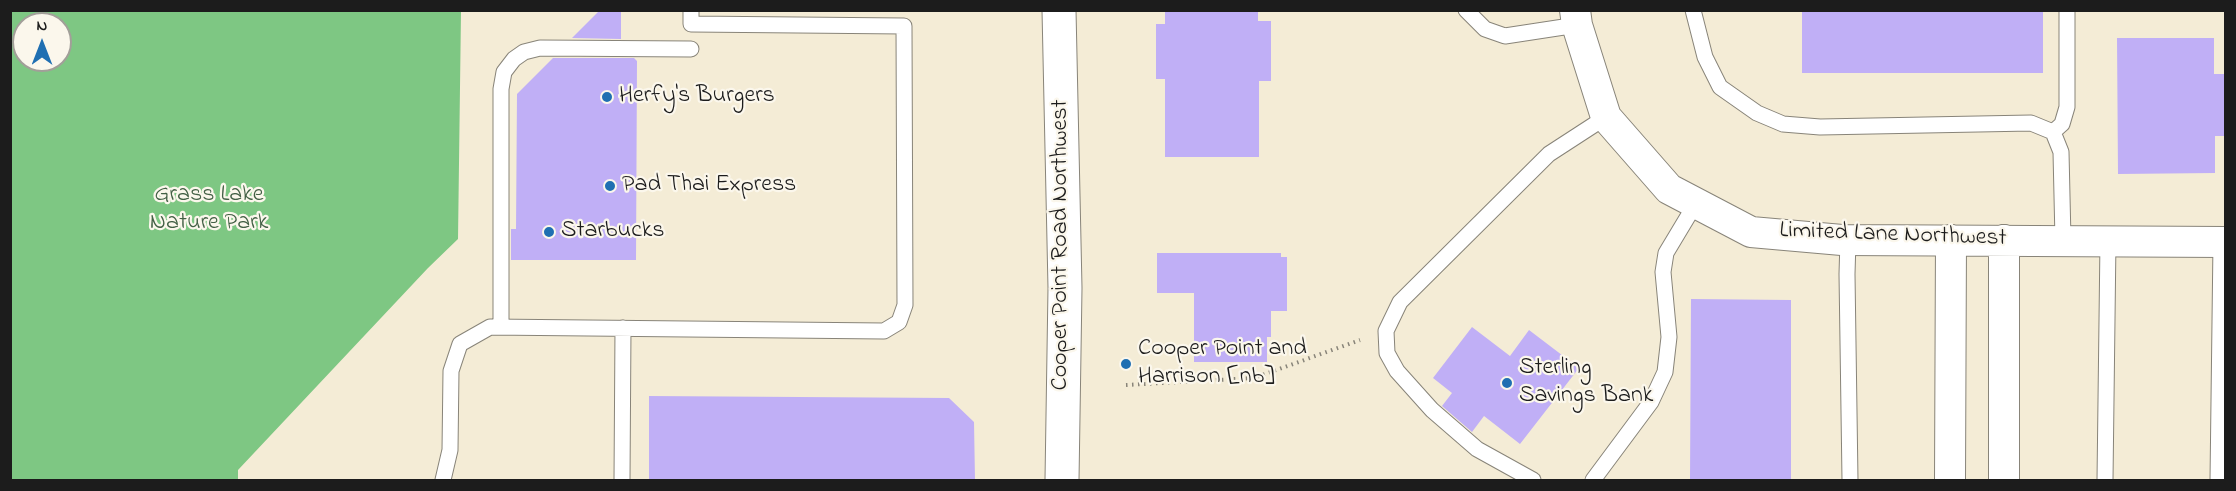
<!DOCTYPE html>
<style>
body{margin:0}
#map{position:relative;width:2236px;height:491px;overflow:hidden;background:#f4ecd6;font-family:"Indie Flower",sans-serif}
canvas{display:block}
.frame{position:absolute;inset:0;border:12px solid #1c1c1c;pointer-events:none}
.north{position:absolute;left:12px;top:12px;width:60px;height:60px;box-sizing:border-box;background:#fbf7ec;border:2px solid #a29f99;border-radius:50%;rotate:0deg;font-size:16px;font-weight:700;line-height:24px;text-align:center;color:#1c1c1c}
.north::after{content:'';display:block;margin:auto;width:21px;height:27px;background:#1f6fb2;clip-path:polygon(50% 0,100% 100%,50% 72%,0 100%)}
</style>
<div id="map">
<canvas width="2236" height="491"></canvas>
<div class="frame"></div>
<div class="north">N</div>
</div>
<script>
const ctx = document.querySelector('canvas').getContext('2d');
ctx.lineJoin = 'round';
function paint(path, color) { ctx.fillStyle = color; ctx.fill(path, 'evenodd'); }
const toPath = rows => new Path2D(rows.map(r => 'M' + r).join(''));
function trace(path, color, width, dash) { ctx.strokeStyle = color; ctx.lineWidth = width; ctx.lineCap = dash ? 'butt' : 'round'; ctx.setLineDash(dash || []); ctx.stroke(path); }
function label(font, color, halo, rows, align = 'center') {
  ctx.font = font + ' "Indie Flower",sans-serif'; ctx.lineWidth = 4.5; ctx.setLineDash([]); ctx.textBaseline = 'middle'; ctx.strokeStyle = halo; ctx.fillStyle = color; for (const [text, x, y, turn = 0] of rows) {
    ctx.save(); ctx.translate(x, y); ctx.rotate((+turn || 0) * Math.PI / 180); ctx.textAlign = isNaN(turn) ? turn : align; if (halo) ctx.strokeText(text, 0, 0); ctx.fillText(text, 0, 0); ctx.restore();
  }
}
paint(toPath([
 [10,11,461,11,458,239,428,268,238,470,238,480,11,480],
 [24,24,60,24,60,60,24,60]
]), '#7ec783');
paint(toPath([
 [600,10,621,10,621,39,572,38],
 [1165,10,1258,10,1258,21,1271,21,1271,81,1259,81,1259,157,1165,157,1165,79,1156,79,1156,24,1165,24],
 [1802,10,2043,10,2043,73,1802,73],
 [2117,38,2214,38,2214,74,2226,74,2226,136,2215,136,2215,173,2118,174],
 [553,58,634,58,637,61,636,260,511,260,511,229,516,229,517,94],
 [1157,253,1281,253,1281,257,1287,257,1287,311,1271,311,1271,337,1267,337,1267,362,1194,362,1194,293,1157,293],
 [1691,299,1791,300,1791,480,1690,480],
 [1472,327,1510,356,1529,330,1579,368,1520,444,1484,416,1472,432,1442,406,1452,393,1433,378],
 [649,396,949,398,974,422,975,480,649,480]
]), '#c0aff6');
const service = toPath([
 [1466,10,1485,29,1505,36,1577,25],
 [1693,10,1705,57,1720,87,1757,113,1783,124,1820,127,2031,123,2053,132,2061,152,2063,240],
 [2053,132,2062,124,2067,107,2067,10],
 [1848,240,1847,274,1850,480],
 [501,327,501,89,504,72,514,59,524,52,540,48,691,49],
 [443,480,450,450,451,371,460,344,490,327,884,331,899,322,905,305,904,26,691,24,691,10],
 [622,480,623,328],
 [1533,480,1477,449,1432,410,1397,371,1387,353,1386,331,1400,302,1549,154,1606,117],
 [1593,480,1651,402,1665,372,1669,337,1663,272,1666,253,1696,203],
 [2105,480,2108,240],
 [2218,480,2221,242]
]);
const minor = toPath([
 [1575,10,1577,25,1606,117,1669,189,1751,232,1842,240,2226,242],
 [2004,240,2004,480],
 [1950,480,1951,240]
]);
const secondary = toPath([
 [1059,10,1065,288,1062,480]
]);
trace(service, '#888479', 17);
trace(minor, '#888479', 32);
trace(secondary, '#888479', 35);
trace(toPath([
 [1126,385,1254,378,1360,340]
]), '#888479', 4, [1.5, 4.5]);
trace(service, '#fff', 15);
trace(minor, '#fff', 30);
trace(secondary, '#fff', 33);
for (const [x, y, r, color] of [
 [607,97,6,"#1f6fb2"],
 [610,186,6,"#1f6fb2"],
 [549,232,6,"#1f6fb2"],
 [1126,364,6,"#1f6fb2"],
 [1507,383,6,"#1f6fb2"]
]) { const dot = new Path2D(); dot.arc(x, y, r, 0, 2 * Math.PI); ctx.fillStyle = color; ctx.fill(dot); trace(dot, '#fbf7ec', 2); }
label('24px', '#1c1c1c', '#fbf7ec', [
 ["Herfy's Burgers",619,97],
 ["Pad Thai Express",622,186],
 ["Starbucks",561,232],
 ["Cooper Point and",1138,350],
 ["Harrison [nb]",1138,378],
 ["Sterling",1519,369],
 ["Savings Bank",1519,397]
], 'left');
label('24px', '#436045', '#fbf7ec', [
 ["Grass Lake",209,196],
 ["Nature Park",209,224]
]);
label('24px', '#1c1c1c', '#fbf7ec', [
 ["Limited Lane Northwest",1893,236,2],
 ["Cooper Point Road Northwest",1062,245,-90]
]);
</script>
